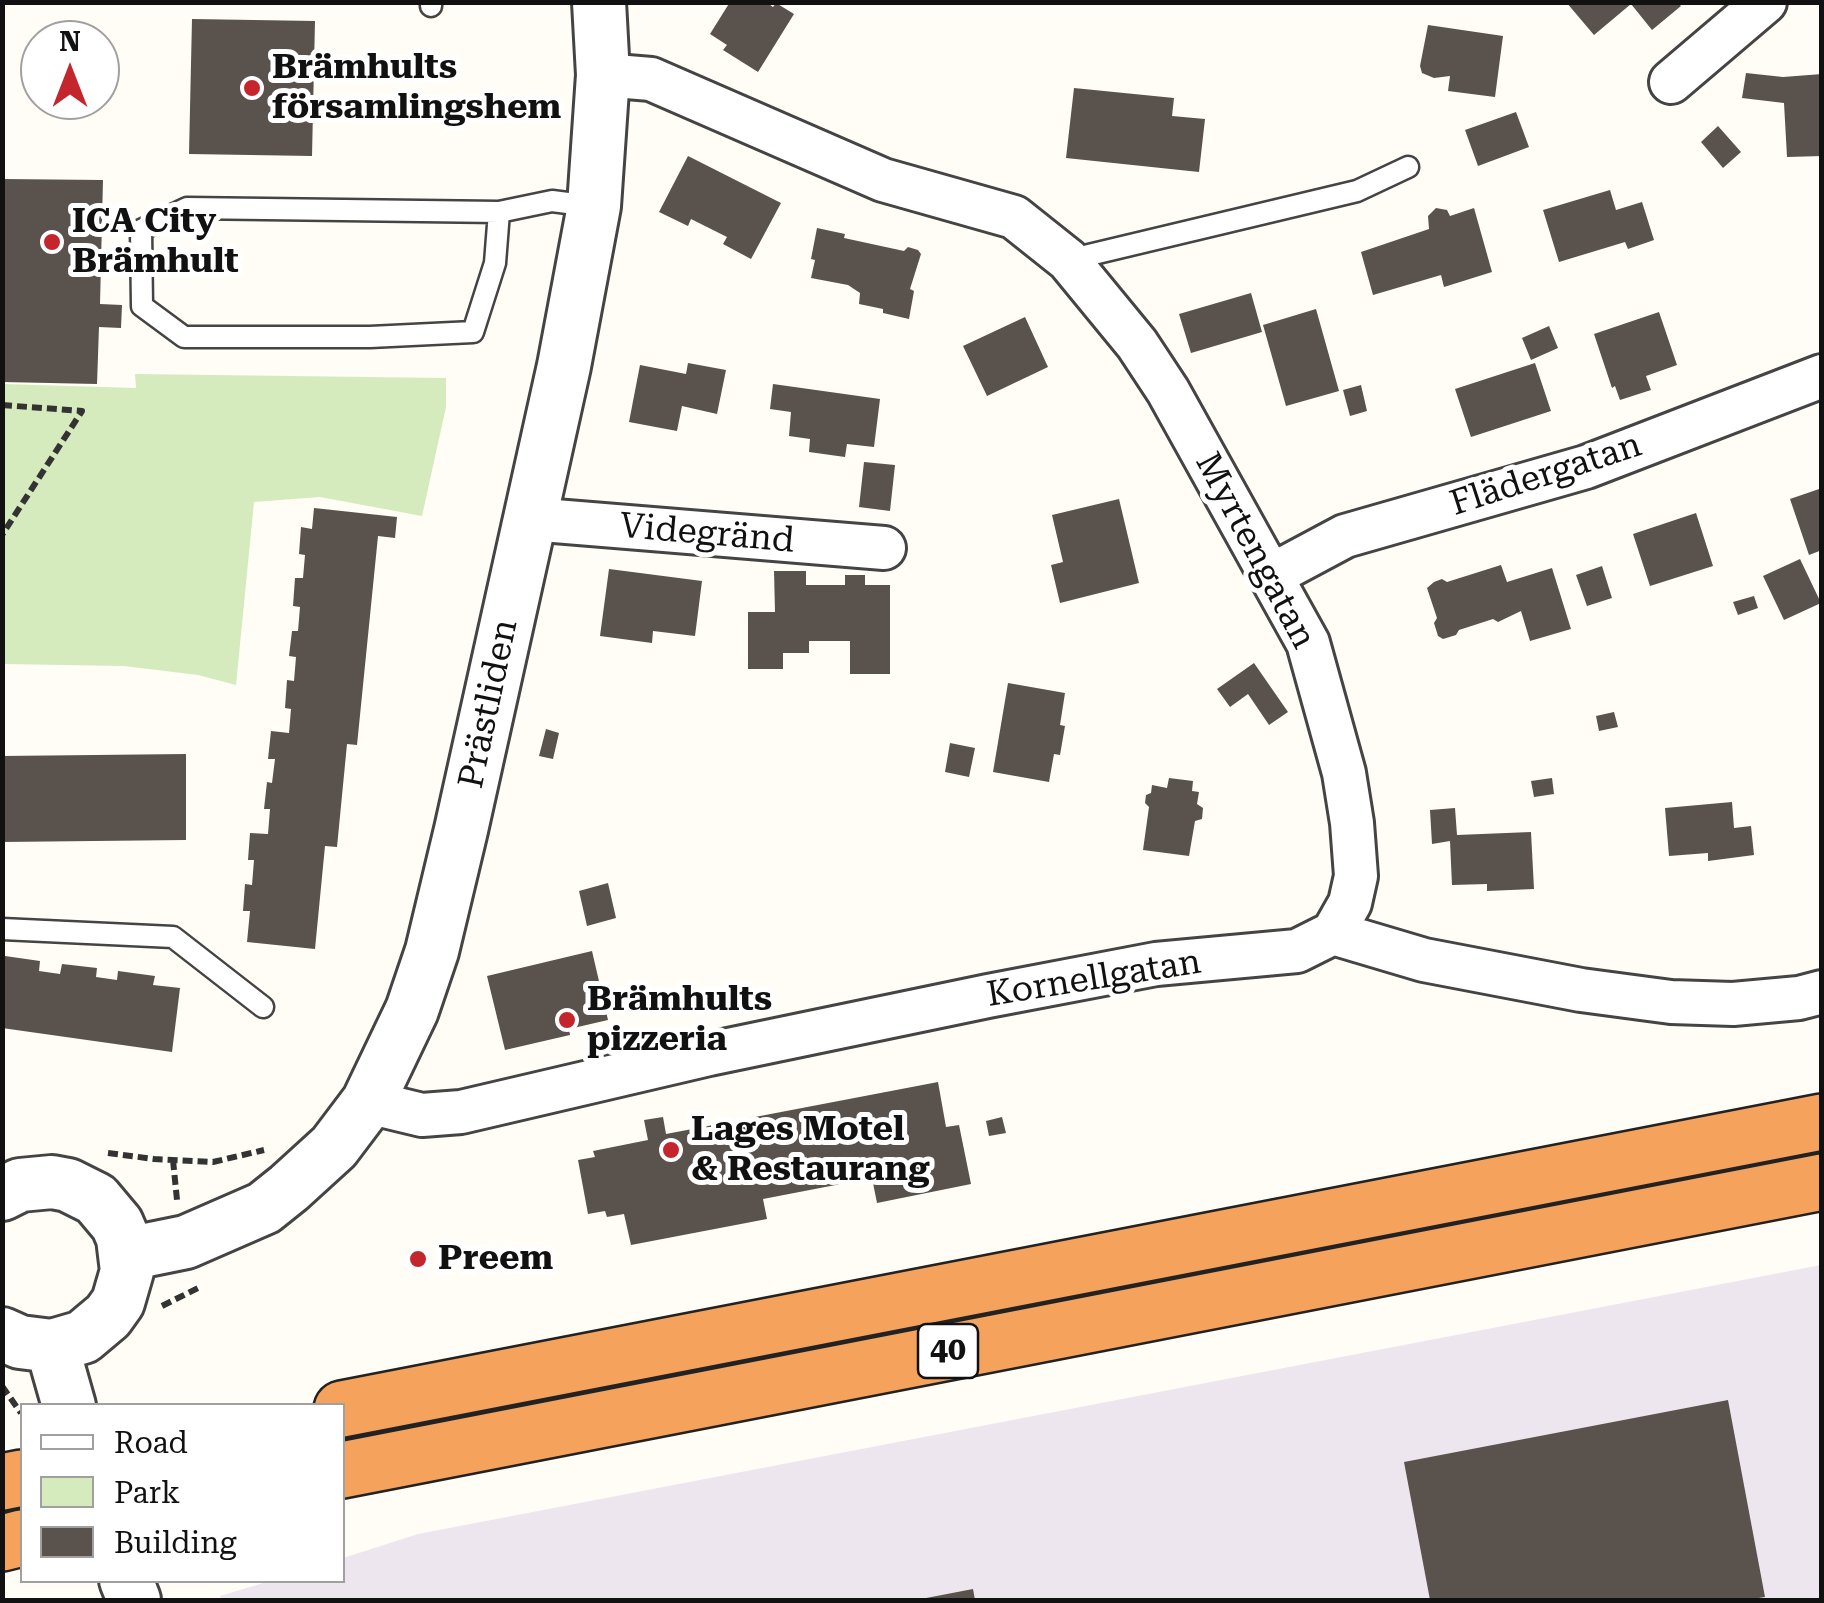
<!DOCTYPE html>
<meta charset="utf-8">
<style>
body{margin:0}
#map{position:relative;width:1824px;height:1603px;overflow:hidden;background:#fffdf5;font-family:"Roboto Serif",serif}
canvas{display:block}
.frame{position:absolute;inset:0;border:5px solid #111;pointer-events:none}
.legend{position:absolute;left:20px;top:1403px;width:325px;height:180px;box-sizing:border-box;background:#fff;border:2px solid #a0a0a0;margin:0;padding:12px 18px;list-style:none;font-size:30px;color:#111}
.legend li{display:flex;align-items:center;gap:20px;height:50px}
.legend b{width:50px;border:2px solid #a0a0a0}
.north{position:absolute;left:20px;top:20px;width:100px;height:100px;box-sizing:border-box;background:#fff;border:2px solid #a0a0a0;border-radius:50%;rotate:0deg;font-size:28px;font-weight:700;line-height:40px;text-align:center;color:#111}
.north::after{content:'';display:block;margin:auto;width:35px;height:45px;background:#c4262e;clip-path:polygon(50% 0,100% 100%,50% 72%,0 100%)}
</style>
<div id="map">
<canvas width="1824" height="1603"></canvas>
<div class="frame"></div>
<ul class="legend">
<li><b style="height:12px;background:#fff"></b>Road</li>
<li><b style="height:28px;background:#d5ebbd"></b>Park</li>
<li><b style="height:28px;background:#5a524d"></b>Building</li>
</ul>
<div class="north">N</div>
</div>
<script>
const ctx = document.querySelector('canvas').getContext('2d');
ctx.lineJoin = 'round';
function paint(path, color) { ctx.fillStyle = color; ctx.fill(path, 'evenodd'); }
const toPath = rows => new Path2D(rows.map(r => 'M' + r).join(''));
function trace(path, color, width, dash) { ctx.strokeStyle = color; ctx.lineWidth = width; ctx.lineCap = dash ? 'butt' : 'round'; ctx.setLineDash(dash || []); ctx.stroke(path); }
function label(font, color, halo, rows, align = 'center') {
  ctx.font = font + ' "Roboto Serif",serif'; ctx.lineWidth = 10; ctx.setLineDash([]); ctx.textBaseline = 'middle'; ctx.strokeStyle = halo; ctx.fillStyle = color; for (const [text, x, y, turn = 0] of rows) {
    ctx.save(); ctx.translate(x, y); ctx.rotate((+turn || 0) * Math.PI / 180); ctx.textAlign = isNaN(turn) ? turn : align; if (halo) ctx.strokeText(text, 0, 0); ctx.fillText(text, 0, 0); ctx.restore();
  }
}
paint(toPath([
 [1821,1265,1821,1600,222,1600,220,1596,270,1581,342,1580,343,1558,418,1534]
]), '#eee6ef');
paint(toPath([
 [135,374,446,378,446,407,422,516,320,497,254,502,236,685,198,675,124,666,3,664,3,384,136,388]
]), '#d5ebbd');
paint(toPath([
 [730,2,766,2,773,7,776,3,794,14,758,72,723,50,727,45,710,34],
 [1566,2,1677,2,1681,6,1652,30,1631,4,1594,35],
 [192,19,315,21,312,156,189,154],
 [1428,25,1503,36,1495,97,1448,91,1450,76,1434,78,1422,73,1420,66],
 [1746,73,1783,77,1822,74,1822,156,1787,157,1784,103,1742,98],
 [1074,88,1174,98,1172,116,1205,119,1199,172,1066,158],
 [1516,112,1529,147,1478,166,1465,130],
 [1718,126,1741,152,1723,168,1701,142],
 [688,156,781,203,751,259,723,244,727,237,691,219,688,226,659,212],
 [2,179,103,180,100,304,122,305,121,328,99,327,97,384,2,382],
 [1610,190,1616,210,1642,202,1654,240,1628,249,1625,242,1559,262,1543,210],
 [1436,208,1447,210,1450,216,1474,208,1492,272,1444,287,1441,275,1373,295,1361,252,1429,229,1428,216],
 [817,228,845,234,844,238,904,251,908,247,918,250,921,254,910,289,914,291,909,319,883,313,883,309,859,304,860,293,848,285,811,278,815,260,811,259],
 [1251,293,1262,332,1191,353,1179,314],
 [1316,309,1339,391,1286,406,1263,325],
 [1659,312,1677,365,1646,376,1651,390,1620,400,1615,386,1612,388,1594,334],
 [1025,317,1048,367,987,396,963,346],
 [1549,326,1558,348,1531,360,1522,338],
 [688,363,726,370,717,414,682,406,677,431,629,422,640,365,686,374],
 [1535,363,1551,411,1471,437,1455,389],
 [773,384,880,399,874,447,847,444,845,457,809,452,810,439,789,436,791,412,770,409],
 [1361,385,1367,411,1350,416,1343,390],
 [864,462,895,465,890,511,859,507],
 [1822,488,1822,550,1809,555,1790,499],
 [1119,499,1139,583,1060,603,1051,565,1063,562,1052,515],
 [314,508,397,517,395,538,378,536,357,745,347,744,337,847,325,846,315,949,247,942,250,911,243,911,245,884,252,885,254,860,248,860,250,833,268,834,270,809,264,809,267,782,272,783,275,759,268,759,271,731,289,733,291,709,285,708,287,680,294,681,296,657,289,656,292,631,298,631,300,607,293,606,295,578,303,578,305,555,299,554,301,527,312,529],
 [1696,513,1713,566,1650,586,1633,534],
 [1800,559,1821,603,1784,620,1763,576],
 [1501,565,1507,582,1552,568,1571,629,1530,641,1521,611,1498,622,1493,619,1459,630,1456,635,1443,639,1438,636,1434,623,1437,618,1427,588,1434,582,1442,579,1447,582],
 [1602,566,1612,598,1587,606,1576,575],
 [609,569,702,581,695,636,653,631,652,643,600,636],
 [774,571,806,571,806,585,845,585,845,575,865,575,865,585,890,585,890,674,850,674,850,641,809,641,809,653,783,653,783,669,748,669,748,612,775,612],
 [1754,596,1758,608,1738,615,1733,602],
 [1254,663,1288,712,1269,725,1248,694,1230,707,1217,689],
 [1008,683,1065,693,1060,725,1065,726,1060,755,1054,754,1049,782,993,772],
 [1614,712,1618,727,1599,731,1596,716],
 [546,729,559,733,553,759,539,756],
 [950,743,975,748,969,777,945,772],
 [186,754,186,840,2,842,2,756],
 [1169,778,1193,781,1192,791,1199,792,1197,804,1203,808,1202,819,1195,821,1189,856,1143,850,1149,807,1145,803,1146,795,1151,793,1152,785,1167,788],
 [1552,778,1554,794,1534,797,1531,781],
 [1732,802,1734,828,1751,826,1754,855,1708,861,1708,853,1669,856,1665,808],
 [1455,808,1457,835,1531,832,1534,889,1487,891,1487,884,1452,885,1450,841,1432,844,1430,810],
 [608,883,616,918,587,926,579,891],
 [592,951,608,1020,569,1029,570,1035,505,1050,487,976],
 [5,956,40,961,39,971,60,974,62,964,97,968,96,977,117,980,118,971,155,976,153,985,180,988,172,1052,2,1028],
 [938,1082,946,1127,959,1125,971,1184,877,1203,872,1178,763,1199,767,1219,631,1245,624,1214,607,1217,605,1211,588,1214,578,1160,595,1157,593,1151,648,1140,644,1120,663,1117,666,1134],
 [1002,1117,1006,1133,989,1136,986,1121],
 [1728,1400,1765,1597,1746,1600,1430,1600,1404,1462],
 [973,1589,975,1600,921,1600,921,1599]
]), '#5a524d');
const service = toPath([
 [431,2,431,6],
 [499,212,495,263,473,332,370,337,184,337,142,306,141,230,187,208,499,212,552,201,591,206],
 [1068,260,1357,191,1408,167],
 [2,929,173,937,263,1007]
]);
const minor = toPath([
 [603,75,651,79,883,180,1014,217,1068,260,1137,344,1168,391,1308,643,1344,773,1352,823,1356,876,1350,903,1333,933],
 [1671,82,1765,2],
 [530,519,884,548],
 [1272,575,1345,536,1586,467,1822,376],
 [368,1102,422,1115,461,1112,709,1054,988,996,1156,964,1297,951,1333,933,1424,960,1581,990,1671,1002,1733,1004,1799,998,1822,992]
]);
const tertiary = toPath([
 [2,1194,20,1185,52,1182,68,1185,96,1199,117,1224,123,1238,127,1271,118,1302,108,1316,83,1337,52,1346,20,1342,2,1334],
 [127,1254,186,1242,264,1208,289,1188,334,1147,368,1102,412,1010,432,951,461,830,564,366,594,206,603,75,599,2],
 [52,1346,69,1406],
 [126,1580,134,1600]
]);
const motorway = toPath([
 [342,1409,1822,1122],
 [342,1470,1822,1182],
 [2,1482,22,1478],
 [2,1543,22,1538]
]);
trace(service, '#444', 25);
trace(minor, '#444', 48);
trace(tertiary, '#444', 58);
trace(motorway, '#222', 60);
trace(toPath([
 [2,405,82,411,2,535],
 [108,1153,154,1159,213,1162,264,1150],
 [173,1160,177,1200],
 [162,1306,200,1287],
 [2,1386,21,1413]
]), '#333', 6, [10, 5]);
trace(service, '#fff', 20);
trace(minor, '#fff', 42);
trace(tertiary, '#fff', 52);
trace(motorway, '#f5a25d', 55);
for (const [x, y, r, color] of [
 [252,88,10,"#c4262e"],
 [52,242,10,"#c4262e"],
 [567,1020,10,"#c4262e"],
 [671,1150,10,"#c4262e"],
 [418,1259,10,"#c4262e"]
]) { const dot = new Path2D(); dot.arc(x, y, r, 0, 2 * Math.PI); ctx.fillStyle = color; ctx.fill(dot); trace(dot, '#fff', 4); }
for (const [x, y, w] of [
 [948,1351,60]
]) { const box = new Path2D(); box.roundRect(x - w / 2, y - 27, w, 54, 8); ctx.fillStyle = '#fff'; ctx.fill(box); trace(box, '#111', 2.5); }
label('bold 32px', '#111', null, [
 ["40",948,1351]
]);
label('bold 35px', '#111', '#fff', [
 ["Brämhults",272,68],
 ["församlingshem",272,108],
 ["ICA City",72,222],
 ["Brämhult",72,262],
 ["Brämhults",587,1000],
 ["pizzeria",587,1040],
 ["Lages Motel",691,1130],
 ["& Restaurang",691,1170],
 ["Preem",438,1259]
], 'left');
label('35px', '#111', '#fff', [
 ["Flädergatan",1546,475,-18],
 ["Videgränd",707,534,5],
 ["Myrtengatan",1255,551,62],
 ["Prästliden",489,704,-78],
 ["Kornellgatan",1094,979,-9]
]);
</script>
